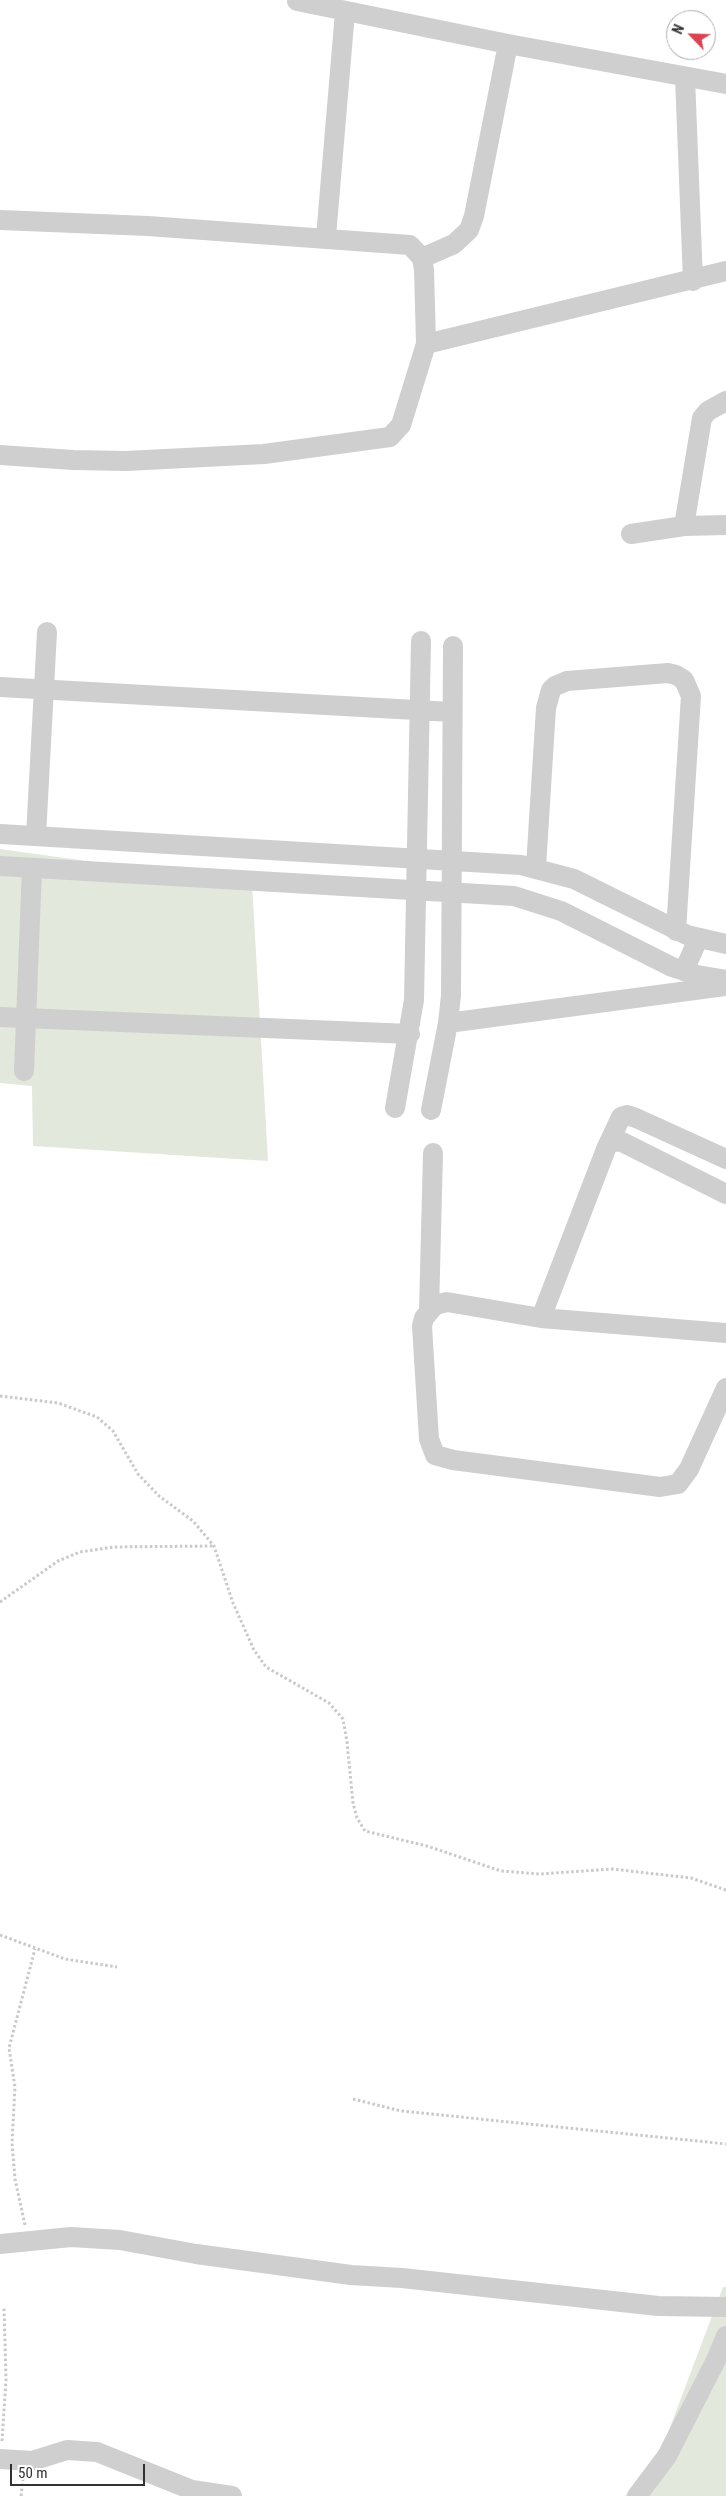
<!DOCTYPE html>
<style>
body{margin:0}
#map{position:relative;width:726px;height:2496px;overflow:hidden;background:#fff;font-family:"Roboto Condensed",sans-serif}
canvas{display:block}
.north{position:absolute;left:666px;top:10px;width:50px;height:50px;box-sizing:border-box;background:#fff;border:1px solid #adadad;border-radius:50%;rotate:294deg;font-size:14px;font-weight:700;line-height:20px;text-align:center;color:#323232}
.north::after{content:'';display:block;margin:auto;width:18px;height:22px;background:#d84452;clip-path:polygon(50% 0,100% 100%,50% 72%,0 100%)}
.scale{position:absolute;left:10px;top:2464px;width:135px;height:22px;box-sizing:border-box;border:2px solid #323232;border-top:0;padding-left:6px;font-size:15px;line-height:18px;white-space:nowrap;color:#323232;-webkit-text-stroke:4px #fff;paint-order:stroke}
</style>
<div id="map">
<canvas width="726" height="2496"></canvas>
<div class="north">N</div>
<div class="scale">50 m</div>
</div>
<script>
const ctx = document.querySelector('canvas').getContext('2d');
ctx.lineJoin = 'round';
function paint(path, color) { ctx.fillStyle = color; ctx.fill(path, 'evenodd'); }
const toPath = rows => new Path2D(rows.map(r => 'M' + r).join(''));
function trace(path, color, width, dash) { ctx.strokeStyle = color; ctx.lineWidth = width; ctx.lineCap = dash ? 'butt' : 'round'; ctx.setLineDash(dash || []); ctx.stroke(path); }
paint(toPath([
 [0,849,252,884,268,1161,33,1146,32,1086,0,1083],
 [723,2287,726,2287,726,2496,625,2496,658,2459]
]), '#e2e8dc');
trace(toPath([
 [0,1396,58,1403,97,1417,113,1431,138,1474,159,1496,193,1521,214,1546,233,1603,254,1650,266,1667,329,1703,343,1719,347,1742,353,1803,357,1818,365,1831,427,1846,501,1871,540,1874,612,1869,691,1878,726,1890],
 [0,1602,58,1561,80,1552,114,1547,213,1546],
 [0,1935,65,1959,117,1967],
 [353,2099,401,2111,726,2144],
 [25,2225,15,2179,12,2143,15,2087,9,2048,35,1949],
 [2,2441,6,2380,4,2308],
 [21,2496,23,2479]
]), '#c9c9c9', 3, [2.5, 2.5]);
trace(toPath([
 [297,1,508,44,726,84],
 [685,77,693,281],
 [0,220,148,226,410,245,422,258,424,270,426,344,401,425,390,437,264,454,126,461,73,460,0,455],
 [326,237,345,12],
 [422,258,454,244,469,230,474,216,508,44],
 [426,344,726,271],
 [684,526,702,418,708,411,726,401],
 [631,534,684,526,726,525],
 [0,687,452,712],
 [0,834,521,865,574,879,687,935,726,944],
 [36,836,47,632],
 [0,866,514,896,561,911,672,967,697,975,726,980],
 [536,867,546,708,551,690,555,686,567,681,668,673,676,675,684,680,691,696,676,931],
 [684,971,698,939],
 [0,1017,410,1034],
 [448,1023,726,986],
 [24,1071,32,868],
 [395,1108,414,1000,421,641],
 [431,1110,448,1023,451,995,453,646],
 [611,1141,622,1142,726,1194],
 [429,1311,433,1153],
 [541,1318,606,1149,621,1117,627,1115,636,1118,726,1159],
 [726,1333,541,1318,447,1302,435,1305,424,1318,422,1326,429,1439,435,1455,453,1460,660,1487,678,1484,689,1469,726,1388],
 [0,2244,71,2237,120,2240,196,2254,351,2275,402,2278,658,2306,726,2307],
 [0,2459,32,2461,67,2450,97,2452,192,2490,232,2496],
 [637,2496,667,2456,716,2360,726,2336]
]), '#cfcfcf', 20);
</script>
